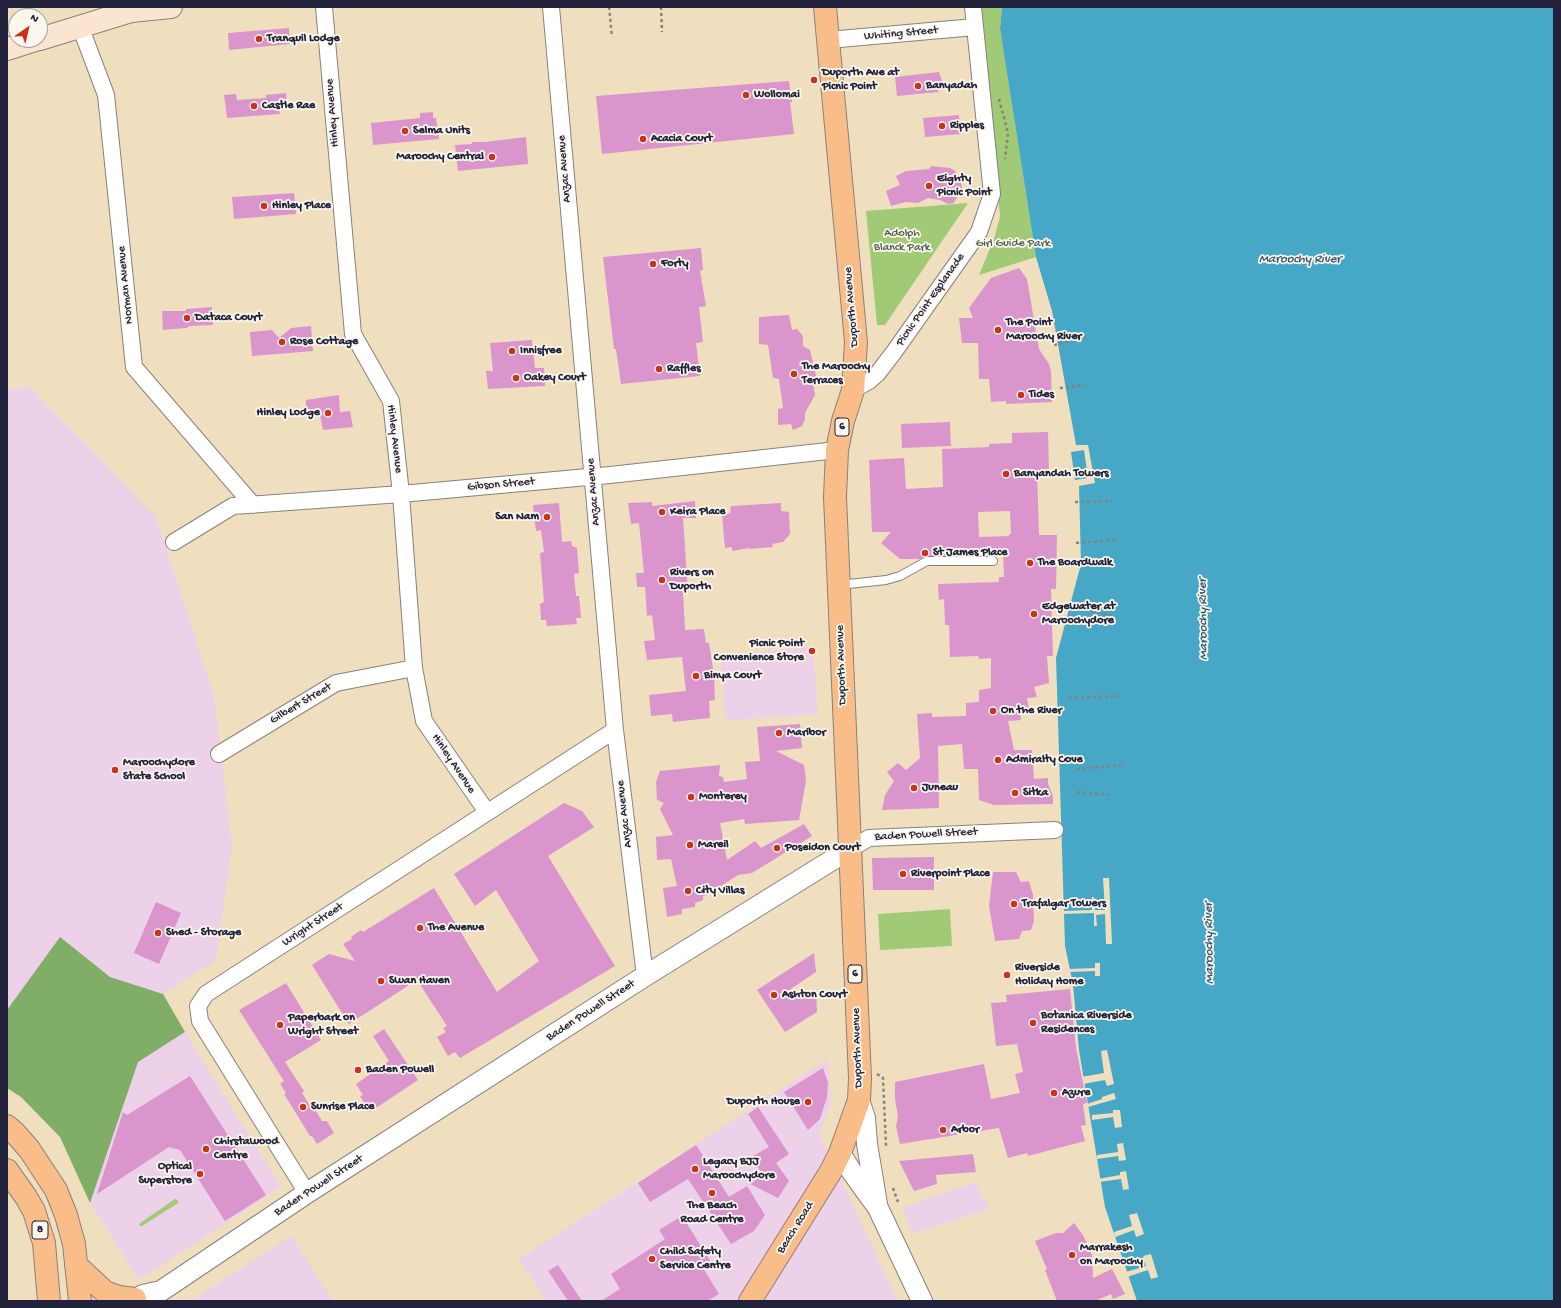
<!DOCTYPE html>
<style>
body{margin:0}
#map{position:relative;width:1561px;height:1308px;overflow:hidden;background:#f0dfbf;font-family:"Gochi Hand",sans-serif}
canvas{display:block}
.frame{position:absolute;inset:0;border:8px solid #22223b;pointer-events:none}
.north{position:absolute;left:8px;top:8px;width:40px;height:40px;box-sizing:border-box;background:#fbf7ec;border:1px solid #a4a2a5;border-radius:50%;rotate:34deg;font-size:11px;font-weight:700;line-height:16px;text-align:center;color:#22223b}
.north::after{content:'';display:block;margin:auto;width:14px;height:18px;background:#c8321e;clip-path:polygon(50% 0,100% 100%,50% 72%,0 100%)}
</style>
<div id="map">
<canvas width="1561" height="1308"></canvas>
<div class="frame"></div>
<div class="north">N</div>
</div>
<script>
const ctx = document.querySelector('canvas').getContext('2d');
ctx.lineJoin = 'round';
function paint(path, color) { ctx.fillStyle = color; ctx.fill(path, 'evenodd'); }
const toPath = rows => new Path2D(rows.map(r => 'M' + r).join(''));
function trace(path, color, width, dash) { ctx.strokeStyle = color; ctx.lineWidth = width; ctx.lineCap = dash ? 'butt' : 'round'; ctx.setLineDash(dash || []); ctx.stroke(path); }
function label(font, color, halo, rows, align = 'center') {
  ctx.font = font + ' "Gochi Hand",sans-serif'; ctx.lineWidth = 3.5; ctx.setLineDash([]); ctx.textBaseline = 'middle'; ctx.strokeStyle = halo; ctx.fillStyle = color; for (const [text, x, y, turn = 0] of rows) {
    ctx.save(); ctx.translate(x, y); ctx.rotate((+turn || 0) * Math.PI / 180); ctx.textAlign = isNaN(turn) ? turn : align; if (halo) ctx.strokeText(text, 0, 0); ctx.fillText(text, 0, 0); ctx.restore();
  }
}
paint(toPath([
 [30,387,156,517,214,696,232,845,216,960,163,994,185,1032,281,1187,139,1280,90,1203,60,1137,21,1097,7,1088,7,390],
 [813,647,818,714,725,721,721,655],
 [828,1059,831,1104,819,1134,898,1301,547,1301,519,1259],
 [975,1182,989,1209,913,1234,902,1208],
 [291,1236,333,1301,191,1301]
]), '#edd1e9');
paint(toPath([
 [980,7,1002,7,1000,29,1036,257,979,275,995,236,1000,216],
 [968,203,885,325,877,325,866,211],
 [950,909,952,946,880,950,878,914],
 [175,1199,178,1200,178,1203,142,1226,139,1226,140,1223]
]), '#a1ca76');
paint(toPath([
 [60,937,110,977,163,994,185,1032,138,1062,90,1203,60,1137,21,1097,7,1088,7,1010]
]), '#80ae67');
paint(toPath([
 [1002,7,1554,7,1554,1301,1137,1301,1105,1207,1079,1050,1073,984,1065,946,1056,658,1081,564,1079,486,1095,483,1088,445,1076,445,1052,311,1036,257,1000,29],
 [1084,450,1088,478,1075,480,1071,452]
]), '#47a7c6');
paint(toPath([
 [1103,878,1109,878,1112,944,1106,944,1105,914,1096,915,1097,926,1094,926,1094,913,1062,914,1062,911,1092,910,1092,897,1094,897,1095,910,1105,910],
 [1095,963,1100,963,1100,976,1095,976,1095,971,1069,972,1069,969,1095,968],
 [1107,1050,1114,1084,1107,1086,1105,1080,1083,1084,1081,1077,1104,1073,1101,1051],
 [1114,1093,1116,1099,1088,1107,1087,1104,1102,1099,1102,1097],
 [1113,1110,1120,1110,1122,1127,1115,1128,1113,1117,1092,1120,1092,1115,1113,1113],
 [1123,1143,1126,1160,1119,1161,1118,1156,1097,1159,1097,1155,1118,1152,1117,1144],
 [1126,1171,1129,1189,1123,1190,1121,1179,1099,1182,1098,1179,1120,1175,1120,1172],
 [1137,1213,1144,1234,1136,1237,1134,1230,1115,1237,1114,1232,1132,1226,1129,1215],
 [1151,1254,1158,1277,1151,1279,1148,1270,1127,1277,1126,1272,1146,1266,1143,1256]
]), '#f0dfbf');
paint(toPath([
 [289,28,290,44,229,50,228,33],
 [939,72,942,81,938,92,897,96,895,77],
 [789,81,792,102,790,102,794,134,602,154,596,96],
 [286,93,287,105,279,106,280,114,227,118,224,95,236,94,237,100,266,98,266,95],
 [433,112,433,118,436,118,439,139,373,145,371,123,420,118,420,113],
 [959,115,961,134,925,137,923,118],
 [526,137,528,164,458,171,455,145,472,144,472,142,485,142],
 [931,166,950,168,955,171,960,179,962,187,954,203,948,204,940,200,928,198,918,203,906,202,891,206,886,191,900,185,896,176,906,171,929,169],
 [294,193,296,214,234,219,232,197],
 [701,248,703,270,700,271,706,306,699,307,703,342,696,343,700,376,621,384,616,349,614,349,603,257],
 [1019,268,1027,279,1039,349,1049,364,1051,371,1052,402,1006,404,1006,401,991,402,989,379,979,379,978,343,962,343,959,318,973,318,969,308,991,278],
 [212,307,213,325,190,326,186,328,163,330,162,311,186,311,186,309],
 [789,315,792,330,797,329,803,336,803,346,810,350,817,380,813,383,815,395,805,413,805,419,802,426,793,430,791,424,778,425,778,409,783,408,779,379,773,378,768,345,759,344,759,317],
 [311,326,313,351,252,356,250,332,272,330,279,338,291,328],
 [532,340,535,368,544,368,545,386,488,389,486,371,493,371,490,343],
 [339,395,340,412,350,411,353,427,323,430,320,415,306,416,306,400],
 [950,422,951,446,902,448,901,424],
 [1048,432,1049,470,1037,470,1039,535,1057,535,1056,589,1051,589,1053,656,1047,656,1049,683,1034,687,1037,697,1027,698,1029,709,1019,706,1021,720,1008,721,1014,750,1032,750,1034,779,1048,778,1048,784,1053,796,1053,804,994,805,979,800,978,769,964,769,962,744,938,746,939,808,882,810,885,795,894,781,887,772,898,763,906,770,920,758,917,714,932,713,932,717,966,716,966,703,979,702,979,690,991,688,991,658,979,659,978,656,950,657,949,625,945,625,944,599,939,600,938,584,999,582,999,577,1004,577,1003,551,947,553,947,556,927,556,920,559,900,559,881,543,891,532,872,532,869,460,904,458,906,489,943,487,942,449,989,447,989,444,1012,443,1012,433],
 [1010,511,1011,534,1009,534,1009,536,979,537,978,512],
 [695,501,696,518,683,518,688,592,683,593,685,630,704,629,706,643,709,643,714,676,715,700,709,701,710,718,673,722,672,714,651,716,649,695,686,691,682,657,647,660,644,641,655,640,652,615,647,616,645,587,637,587,636,573,644,573,639,523,631,524,628,503,652,502,652,506],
 [559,503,562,542,571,541,572,546,577,548,579,573,574,574,576,596,579,596,581,618,576,618,577,624,547,626,546,620,541,620,540,604,544,602,540,553,544,552,541,530,536,531,533,505],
 [781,503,781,511,789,512,790,534,783,542,772,544,773,547,749,549,749,548,732,551,732,547,725,548,722,515,730,513,731,506],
 [800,724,802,748,776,751,804,765,806,781,799,820,745,824,744,819,720,823,727,860,755,841,761,848,804,824,812,836,752,873,738,875,715,890,711,891,711,894,703,896,703,900,695,903,695,907,682,909,682,914,667,917,663,888,677,886,671,859,657,860,656,837,673,835,660,809,664,803,657,800,656,782,660,771,720,765,719,776,723,777,724,782,747,779,745,762,760,761,757,727],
 [564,803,582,811,594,827,548,856,615,966,460,1058,455,1052,448,1056,437,1037,446,1032,443,1028,447,1026,417,980,349,1024,312,965,329,954,355,961,343,944,352,939,351,937,361,930,363,932,434,888,497,992,539,961,496,890,475,906,454,874],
 [934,857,934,890,873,890,872,858],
 [993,872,1016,872,1021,882,1029,881,1033,895,1034,921,1031,930,1022,931,1019,939,995,941,989,906],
 [156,902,181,913,159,964,134,953],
 [814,953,816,972,785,993,816,991,817,1012,785,1032,757,990],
 [286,983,321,1040,285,1062,304,1091,302,1093,314,1112,316,1111,322,1121,327,1121,334,1133,317,1144,312,1136,310,1136,284,1094,286,1093,280,1084,284,1081,239,1010],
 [1070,989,1076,1048,1087,1103,1083,1104,1086,1125,1081,1126,1085,1141,1028,1156,1027,1153,1008,1158,999,1128,900,1144,896,1126,898,1117,895,1099,895,1082,984,1064,991,1099,1020,1093,1015,1074,1023,1072,1017,1044,996,1046,991,1003,1007,1002,1006,995],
 [384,1029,418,1080,370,1112,360,1096,363,1095,356,1084,389,1061,373,1036],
 [823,1068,828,1083,827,1097,820,1119,808,1130,784,1092],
 [190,1076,266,1195,225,1221,180,1150,169,1147,97,1194,123,1112,127,1115],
 [758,1107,789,1154,776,1163,789,1181,778,1198,750,1184,763,1175,751,1157,769,1147,748,1114],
 [696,1145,729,1197,747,1186,765,1215,754,1231,731,1244,688,1179,650,1202,638,1183],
 [973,1154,976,1172,936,1175,937,1184,914,1191,899,1161],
 [682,1216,711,1262,703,1268,719,1294,707,1301,601,1301,620,1289,611,1274,665,1239,659,1230],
 [1074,1223,1083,1235,1092,1255,1093,1278,1112,1269,1125,1294,1113,1299,1111,1294,1095,1301,1057,1301,1045,1270,1047,1269,1035,1241,1056,1233,1063,1233],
 [558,1265,582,1301,568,1301,548,1271]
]), '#d995cc');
const service = toPath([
 [839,585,886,580,900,576,927,561,993,561]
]);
const minor = toPath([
 [324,7,353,334,391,401,401,494,414,668,424,721,487,812],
 [551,7,615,730,645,976],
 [80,26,106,95,134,367,253,505],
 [828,40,975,27],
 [853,390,869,381,878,373,894,352,979,232,992,194,973,7],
 [174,542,233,506,401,494,610,475,837,450],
 [219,754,336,683,414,668],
 [850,849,869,838,1055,830],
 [307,1193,200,1021,198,1006,206,994,615,730]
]);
const tertiary = toPath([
 [859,1100,865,1118,867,1144,877,1204],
 [840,1153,852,1172,878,1208,922,1301],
 [132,1301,143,1295,161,1291,307,1193,645,976,850,849]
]);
const secondary = toPath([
 [40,39,131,11,171,7],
 [7,49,35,40]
]);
const primary = toPath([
 [7,1126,14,1132,29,1149,56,1190,66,1215,74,1244,80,1301],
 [7,1170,26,1197,34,1211,44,1243,49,1301],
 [76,1265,105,1292,119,1297,135,1299],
 [750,1301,831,1171,840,1153,859,1100,860,1078,835,497,837,450,843,421,853,390,856,342,825,7]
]);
trace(service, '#89807d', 10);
trace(minor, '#89807d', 18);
trace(tertiary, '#89807d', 22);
trace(secondary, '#89807d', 24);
trace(primary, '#89807d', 24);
trace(toPath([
 [609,7,612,37],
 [661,7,662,32],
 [999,99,1008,133,1005,159],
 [1054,345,1086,337],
 [1060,388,1085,385],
 [1075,502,1112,501],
 [1076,543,1116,540],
 [1068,605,1112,616,1110,623],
 [1069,698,1119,696],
 [1077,769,1125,765],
 [1077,792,1111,795],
 [877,1074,883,1078,886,1146],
 [893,1188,898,1202]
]), '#89807d', 2.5, [3, 3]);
trace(service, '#fff', 8);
trace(minor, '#fff', 16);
trace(tertiary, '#fff', 20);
trace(secondary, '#fce5d0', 22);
trace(primary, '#f8bd89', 22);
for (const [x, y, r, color] of [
 [259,39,4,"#c8321e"],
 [814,80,4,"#c8321e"],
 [918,86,4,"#c8321e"],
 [746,95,4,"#c8321e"],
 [254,106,4,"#c8321e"],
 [942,126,4,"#c8321e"],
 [405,131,4,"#c8321e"],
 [643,139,4,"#c8321e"],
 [492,157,4,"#c8321e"],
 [929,186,4,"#c8321e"],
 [264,206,4,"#c8321e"],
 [653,264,4,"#c8321e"],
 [187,318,4,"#c8321e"],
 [998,330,4,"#c8321e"],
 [282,342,4,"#c8321e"],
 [512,351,4,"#c8321e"],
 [659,369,4,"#c8321e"],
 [794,374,4,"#c8321e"],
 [516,378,4,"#c8321e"],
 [1021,395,4,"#c8321e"],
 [328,413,4,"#c8321e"],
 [1006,474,4,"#c8321e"],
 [662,512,4,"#c8321e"],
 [547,517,4,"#c8321e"],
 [925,553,4,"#c8321e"],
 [1030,563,4,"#c8321e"],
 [662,580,4,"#c8321e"],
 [1034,614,4,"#c8321e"],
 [812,651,4,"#c8321e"],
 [696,676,4,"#c8321e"],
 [993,711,4,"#c8321e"],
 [779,733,4,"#c8321e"],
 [998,760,4,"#c8321e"],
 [115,770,4,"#c8321e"],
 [914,788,4,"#c8321e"],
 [1015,793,4,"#c8321e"],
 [691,797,4,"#c8321e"],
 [690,845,4,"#c8321e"],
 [777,848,4,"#c8321e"],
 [903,874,4,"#c8321e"],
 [688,891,4,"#c8321e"],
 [1014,904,4,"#c8321e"],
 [420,928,4,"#c8321e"],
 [158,933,4,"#c8321e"],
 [1007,975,4,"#c8321e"],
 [381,981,4,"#c8321e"],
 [774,995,4,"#c8321e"],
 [1033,1023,4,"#c8321e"],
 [280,1025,4,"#c8321e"],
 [358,1070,4,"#c8321e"],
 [1054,1093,4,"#c8321e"],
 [808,1102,4,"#c8321e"],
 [303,1107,4,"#c8321e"],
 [943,1130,4,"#c8321e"],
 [206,1149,4,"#c8321e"],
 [695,1169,4,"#c8321e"],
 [200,1174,4,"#c8321e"],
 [712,1193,4,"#c8321e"],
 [1072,1255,4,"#c8321e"],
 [652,1259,4,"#c8321e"]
]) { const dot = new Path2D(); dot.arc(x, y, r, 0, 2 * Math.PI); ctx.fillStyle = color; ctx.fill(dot); trace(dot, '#fbf7ec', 1.5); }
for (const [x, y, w] of [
 [842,427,14],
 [855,974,14],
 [40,1230,16]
]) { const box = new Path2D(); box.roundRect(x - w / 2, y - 9, w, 18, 3); ctx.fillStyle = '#fbf7ec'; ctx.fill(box); trace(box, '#22223b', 1); }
label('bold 11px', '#22223b', null, [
 ["6",842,427],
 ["6",855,974],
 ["8",40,1230]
]);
label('12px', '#22223b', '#fbf7ec', [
 ["Whiting Street",901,34,-5],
 ["Hinley Avenue",333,113,-95],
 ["Anzac Avenue",565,169,-95],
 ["Norman Avenue",126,285,-96],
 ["Picnic Point Esplanade",931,300,-55],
 ["Duporth Avenue",852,307,-95],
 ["Hinley Avenue",394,439,83],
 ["Gibson Street",501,485,-5],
 ["Anzac Avenue",594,492,-95],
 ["Duporth Avenue",842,665,-92],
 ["Gilbert Street",301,704,-31],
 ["Hinley Avenue",453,764,56],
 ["Anzac Avenue",625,814,-97],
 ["Baden Powell Street",926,835,-3],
 ["Wright Street",313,925,-33],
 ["Baden Powell Street",591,1011,-33],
 ["Duporth Avenue",858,1048,-92],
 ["Baden Powell Street",319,1186,-33],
 ["Beach Road",796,1228,-58]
]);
label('bold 12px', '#22223b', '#fbf7ec', [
 ["Tranquil Lodge",267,39],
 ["Duporth Ave at",822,73],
 ["Picnic Point",822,87],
 ["Banyadah",926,86],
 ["Wollomai",754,95],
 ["Castle Rae",262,106],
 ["Ripples",950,126],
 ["Selma Units",413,131],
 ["Acacia Court",651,139],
 ["Maroochy Central",484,157,"right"],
 ["Eighty",937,179],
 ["Picnic Point",937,193],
 ["Hinley Place",272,206],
 ["Forty",661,264],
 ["Dataca Court",195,318],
 ["The Point",1006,323],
 ["Maroochy River",1006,337],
 ["Rose Cottage",290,342],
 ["Innisfree",520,351],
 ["The Maroochy",802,367],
 ["Terraces",802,381],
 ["Raffles",667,369],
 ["Oakey Court",524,378],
 ["Tides",1029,395],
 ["Hinley Lodge",320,413,"right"],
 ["Banyandah Towers",1014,474],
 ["Keira Place",670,512],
 ["San Nam",539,517,"right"],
 ["St James Place",933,553],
 ["The Boardwalk",1038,563],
 ["Rivers on",670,573],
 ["Duporth",670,587],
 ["Edgewater at",1042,607],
 ["Maroochydore",1042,621],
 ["Picnic Point",804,644,"right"],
 ["Convenience Store",804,658,"right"],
 ["Binya Court",704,676],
 ["On the River",1001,711],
 ["Maribor",787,733],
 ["Admiralty Cove",1006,760],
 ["Maroochydore",123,763],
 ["State School",123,777],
 ["Juneau",922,788],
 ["Sitka",1023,793],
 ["Monterey",699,797],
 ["Mareil",698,845],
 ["Poseidon Court",785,848],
 ["Riverpoint Place",911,874],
 ["City Villas",696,891],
 ["Trafalgar Towers",1022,904],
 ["The Avenue",428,928],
 ["Shed - Storage",166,933],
 ["Riverside",1015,968],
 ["Holiday Home",1015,982],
 ["Swan Haven",389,981],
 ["Ashton Court",782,995],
 ["Botanica Riverside",1041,1016],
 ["Residences",1041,1030],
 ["Paperbark on",288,1018],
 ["Wright Street",288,1032],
 ["Baden Powell",366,1070],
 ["Azure",1062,1093],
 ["Duporth House",800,1102,"right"],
 ["Sunrise Place",311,1107],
 ["Arbor",951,1130],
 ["Chirstawood",214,1142],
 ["Centre",214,1156],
 ["Legacy BJJ",703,1162],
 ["Maroochydore",703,1176],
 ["Optical",192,1167,"right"],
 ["Superstore",192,1181,"right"],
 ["The Beach",712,1206,"center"],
 ["Road Centre",712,1220,"center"],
 ["Marrakesh",1080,1248],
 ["on Maroochy",1080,1262],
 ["Child Safety",660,1252],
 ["Service Centre",660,1266]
], 'left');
label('12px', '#4e5d50', '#fbf7ec', [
 ["Adolph",902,234],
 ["Blanck Park",902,248],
 ["Girl Guide Park",1013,244]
]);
label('italic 13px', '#315773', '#fbf7ec', [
 ["Maroochy River",1300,260],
 ["Maroochy River",1204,619,-91],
 ["Maroochy River",1210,943,-91]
]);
</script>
